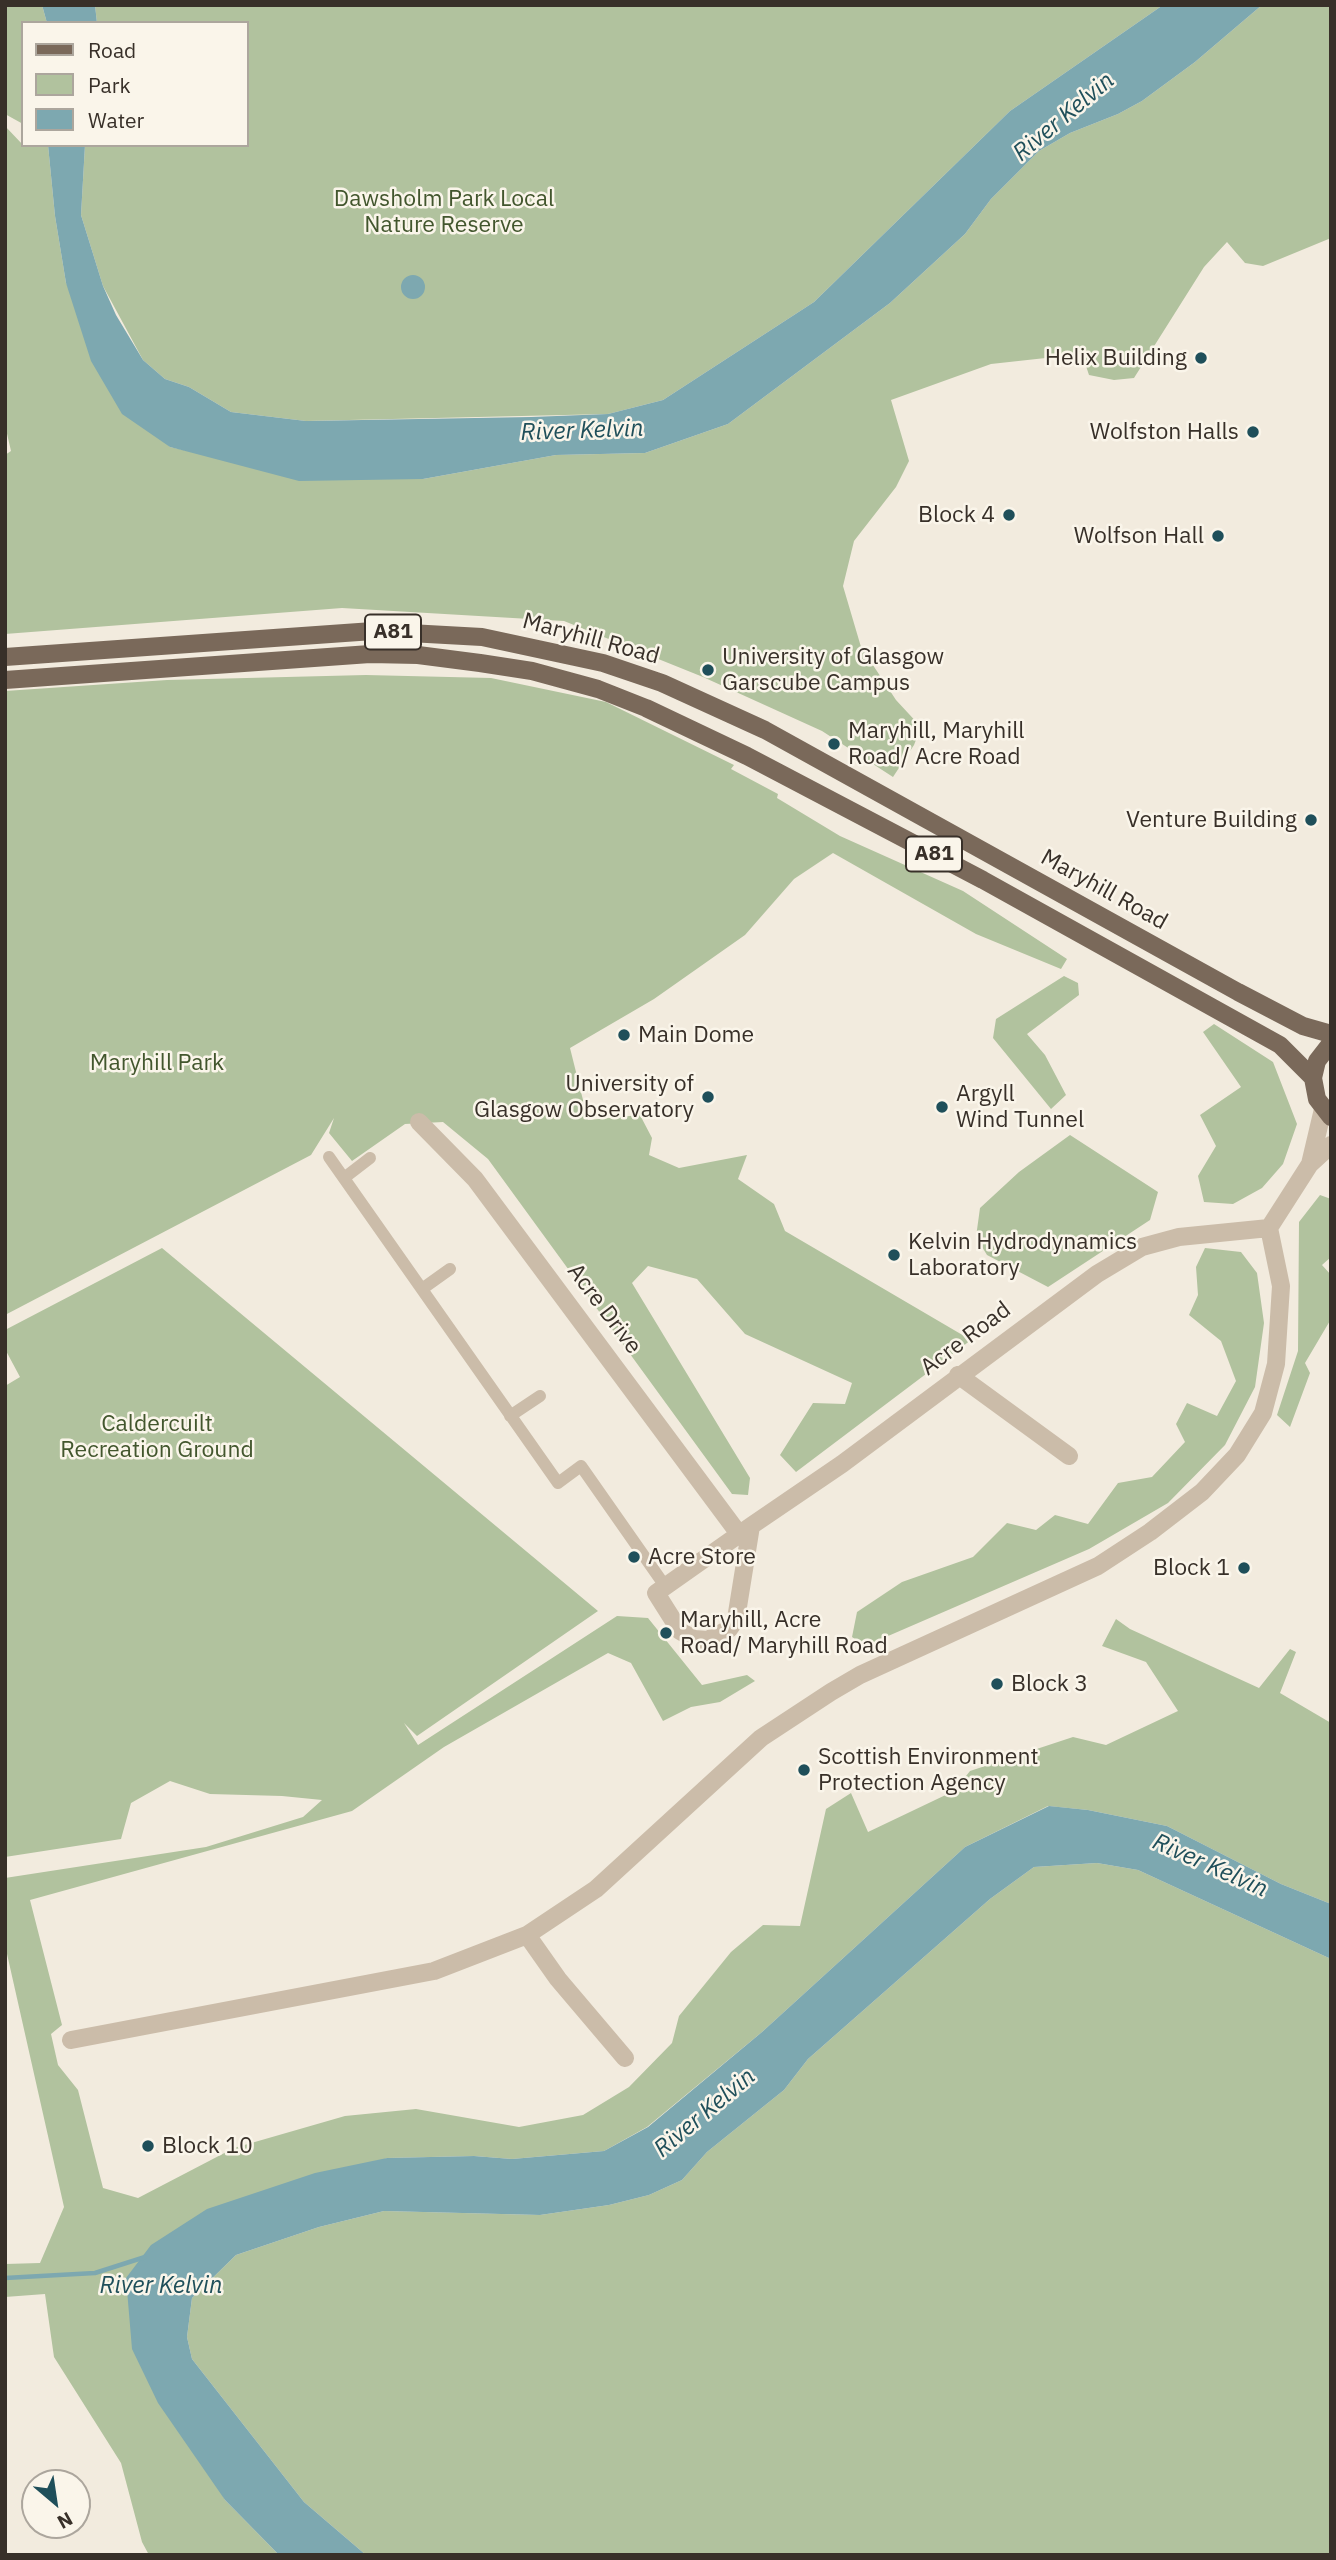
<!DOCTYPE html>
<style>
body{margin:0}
#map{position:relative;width:1336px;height:2560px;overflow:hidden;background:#f2ebde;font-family:"IBM Plex Sans",sans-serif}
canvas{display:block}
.frame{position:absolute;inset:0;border:7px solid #383029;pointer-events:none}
.legend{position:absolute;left:21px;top:21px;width:228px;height:126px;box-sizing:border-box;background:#faf5ea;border:2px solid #aca69d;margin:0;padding:9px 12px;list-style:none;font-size:21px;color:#383029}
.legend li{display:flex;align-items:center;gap:14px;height:35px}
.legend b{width:35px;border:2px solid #aca69d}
.north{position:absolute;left:21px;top:2469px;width:70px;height:70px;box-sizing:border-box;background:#faf5ea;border:2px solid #aca69d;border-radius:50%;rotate:151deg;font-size:19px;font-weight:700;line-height:28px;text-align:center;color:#383029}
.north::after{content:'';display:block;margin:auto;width:24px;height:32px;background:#1f4f5a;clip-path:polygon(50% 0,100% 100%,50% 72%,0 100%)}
</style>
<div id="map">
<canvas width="1336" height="2560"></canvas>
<div class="frame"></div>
<ul class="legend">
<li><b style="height:9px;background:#7a695a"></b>Road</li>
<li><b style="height:19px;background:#b1c29e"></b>Park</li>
<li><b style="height:19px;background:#7da8b0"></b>Water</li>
</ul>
<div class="north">N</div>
</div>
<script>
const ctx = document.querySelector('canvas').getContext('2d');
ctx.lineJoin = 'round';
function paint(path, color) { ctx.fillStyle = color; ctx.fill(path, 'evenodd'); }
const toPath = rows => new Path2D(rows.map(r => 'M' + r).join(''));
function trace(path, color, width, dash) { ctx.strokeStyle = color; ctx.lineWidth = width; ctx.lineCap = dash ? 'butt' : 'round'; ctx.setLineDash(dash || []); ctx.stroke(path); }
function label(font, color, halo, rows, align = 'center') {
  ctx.font = font + ' "IBM Plex Sans",sans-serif'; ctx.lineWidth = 5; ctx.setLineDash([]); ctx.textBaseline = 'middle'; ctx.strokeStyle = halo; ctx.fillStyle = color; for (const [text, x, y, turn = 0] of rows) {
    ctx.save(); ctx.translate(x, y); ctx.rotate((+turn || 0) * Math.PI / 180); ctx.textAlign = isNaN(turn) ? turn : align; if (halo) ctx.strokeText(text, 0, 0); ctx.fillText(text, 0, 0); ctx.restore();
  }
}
paint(toPath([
 [5,5,42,5,47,23,23,23,23,124,5,114],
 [95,5,1163,5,1010,111,814,302,663,400,608,414,306,421,231,412,189,387,165,379,143,360,103,286,81,215,85,145,247,145,247,23,97,23],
 [1262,5,1331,5,1331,238,1263,266,1245,263,1227,242,1204,267,1134,378,1114,380,1089,375,1082,354,991,364,891,400,909,461,896,487,854,541,843,586,861,647,896,700,921,727,914,745,893,777,822,731,703,677,564,621,342,608,5,634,5,455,11,451,5,425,5,126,23,145,48,145,55,216,66,283,170,447,216,457,423,479,556,455,645,453,728,424,890,303,965,234,991,199,1039,151,1070,133,1118,114,1142,101,1195,62],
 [366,675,491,678,606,702,734,765,731,769,778,794,777,798,840,836,963,891,1067,959,1061,969,976,934,833,853,794,879,745,935,654,999,570,1048,588,1120,640,1115,652,1138,649,1155,679,1168,747,1155,738,1179,774,1204,785,1231,971,1340,796,1472,780,1455,813,1403,845,1404,852,1383,745,1334,697,1279,648,1266,632,1283,750,1478,748,1495,732,1494,488,1159,443,1122,405,1124,352,1161,329,1133,334,1118,311,1155,5,1315,5,691,167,680],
 [1064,976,1078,983,1079,995,1027,1034,1045,1055,1066,1095,1051,1109,993,1038,996,1019],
 [1214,1024,1273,1062,1297,1124,1283,1164,1262,1188,1233,1204,1204,1202,1198,1176,1216,1146,1200,1115,1241,1087,1203,1032],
 [1070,1135,1158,1192,1150,1220,1048,1287,987,1255,976,1237,980,1208,1019,1172],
 [1320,1195,1331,1199,1331,1257,1322,1265,1331,1275,1331,1319,1305,1363,1310,1373,1290,1427,1277,1415,1298,1351,1299,1222],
 [162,1248,598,1611,417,1736,404,1723,418,1745,617,1616,648,1618,702,1685,747,1675,755,1681,720,1702,691,1707,663,1721,631,1663,608,1653,444,1747,352,1811,30,1900,62,2025,51,2034,58,2065,78,2090,103,2188,138,2198,234,2148,345,2116,416,2109,519,2127,583,2115,629,2087,672,2043,679,2016,731,1952,763,1925,800,1926,826,1809,851,1793,868,1832,954,1791,970,1771,1073,1737,1106,1745,1178,1711,1146,1662,1102,1646,1116,1619,1130,1629,1259,1688,1290,1649,1296,1652,1280,1693,1331,1723,1331,1904,1281,1884,1167,1826,1088,1810,1048,1806,965,1847,762,2032,647,2127,604,2151,512,2159,474,2156,387,2158,126,2278,130,2307,225,2500,279,2555,149,2555,142,2542,121,2463,54,2357,45,2294,5,2297,5,2264,40,2263,64,2207,5,1945,5,1878,206,1847,303,1817,322,1800,282,1796,210,1794,170,1781,131,1803,121,1839,5,1857,5,1386,20,1377,5,1349,5,1330],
 [1205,1248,1241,1252,1257,1273,1264,1323,1255,1387,1225,1445,1168,1503,1089,1549,865,1646,852,1637,857,1612,902,1582,973,1557,1007,1523,1036,1530,1055,1515,1088,1524,1118,1483,1152,1477,1185,1442,1176,1424,1187,1403,1217,1416,1236,1381,1221,1341,1189,1315,1198,1295,1196,1267],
 [1097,1863,1138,1870,1331,1959,1331,2555,366,2555,304,2502,192,2359,187,2337,192,2298,236,2255,319,2227,384,2211,540,2215,609,2205,649,2195,682,2180,707,2152,784,2090,808,2059,990,1899,1034,1867]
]), '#b1c29e');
paint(toPath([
 [42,5,95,5,97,23,47,23],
 [1163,5,1262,5,1195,62,1142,101,1118,114,1070,133,1039,151,991,199,965,234,890,303,728,424,645,453,556,455,423,479,299,481,170,447,122,414,91,361,66,283,55,216,48,145,85,145,81,215,103,286,116,315,143,360,165,379,189,387,231,412,306,421,531,417,608,414,663,400,814,302,1010,111],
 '401 287a12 12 0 1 1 24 0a12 12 0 1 1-24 0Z',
 [1049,1806,1088,1810,1167,1826,1281,1884,1331,1904,1331,1959,1138,1870,1097,1863,1034,1867,990,1899,808,2059,784,2090,707,2152,682,2180,649,2195,609,2205,540,2215,384,2211,319,2227,236,2255,192,2298,187,2337,192,2359,304,2502,366,2555,279,2555,225,2500,158,2403,132,2349,126,2278,151,2245,207,2209,315,2173,387,2158,474,2156,512,2159,604,2151,648,2127,762,2032,965,1847]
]), '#7da8b0');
trace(toPath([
 [5,2278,95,2273,145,2257]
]), '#7da8b0', 4.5);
trace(toPath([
 [329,1157,558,1483,581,1466,665,1586],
 [344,1178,370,1158],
 [422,1289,450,1269],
 [510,1416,540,1396]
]), '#cbbca9', 12);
trace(toPath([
 [419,1122,475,1179,739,1534],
 [1310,1164,1323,1109],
 [1269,1228,1310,1164,1331,1145],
 [958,1375,1069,1456],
 [751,1526,736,1619,729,1629,708,1640,694,1639,680,1631,656,1593,751,1526,842,1464,1097,1274,1142,1247,1179,1237,1269,1228],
 [527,1935,558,1979,625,2058],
 [71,2040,434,1971,527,1935,596,1889,761,1738,831,1692,860,1675,1098,1566,1150,1532,1202,1492,1237,1455,1263,1413,1276,1364,1281,1286,1269,1228]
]), '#cbbca9', 18);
trace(toPath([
 [5,657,373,631,482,637,603,663,662,683,765,730,1238,992,1303,1026,1331,1034],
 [5,680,370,654,418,655,480,663,532,671,598,689,646,708,747,756,983,880,1280,1045,1313,1078],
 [1331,1043,1317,1061,1313,1078,1317,1099,1331,1117]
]), '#7a695a', 18);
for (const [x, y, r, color] of [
 [1201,358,7,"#1f4f5a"],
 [1253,432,7,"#1f4f5a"],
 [1009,515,7,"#1f4f5a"],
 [1218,536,7,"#1f4f5a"],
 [708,670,7,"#1f4f5a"],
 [834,744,7,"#1f4f5a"],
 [1311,820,7,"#1f4f5a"],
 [624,1035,7,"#1f4f5a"],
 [708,1097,7,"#1f4f5a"],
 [942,1107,7,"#1f4f5a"],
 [894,1255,7,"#1f4f5a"],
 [634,1557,7,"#1f4f5a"],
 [1244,1568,7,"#1f4f5a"],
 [666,1633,7,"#1f4f5a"],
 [997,1684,7,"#1f4f5a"],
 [804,1770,7,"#1f4f5a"],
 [148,2146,7,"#1f4f5a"]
]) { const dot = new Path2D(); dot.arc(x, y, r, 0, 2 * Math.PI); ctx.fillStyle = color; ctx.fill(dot); trace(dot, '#faf5ea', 2.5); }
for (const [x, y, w] of [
 [393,632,56],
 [934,854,56]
]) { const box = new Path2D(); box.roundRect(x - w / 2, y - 17.5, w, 35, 5); ctx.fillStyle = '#faf5ea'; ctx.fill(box); trace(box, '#383029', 2); }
label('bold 21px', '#383029', null, [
 ["A81",393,632],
 ["A81",934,854]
]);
label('23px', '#42562d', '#faf5ea', [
 ["Dawsholm Park Local",444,199],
 ["Nature Reserve",444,225],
 ["Maryhill Park",157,1063],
 ["Caldercuilt",157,1424],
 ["Recreation Ground",157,1450]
]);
label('23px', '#383029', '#faf5ea', [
 ["Helix Building",1187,358,"right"],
 ["Wolfston Halls",1239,432,"right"],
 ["Block 4",995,515,"right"],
 ["Wolfson Hall",1204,536,"right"],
 ["University of Glasgow",722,657],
 ["Garscube Campus",722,683],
 ["Maryhill, Maryhill",848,731],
 ["Road/ Acre Road",848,757],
 ["Venture Building",1297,820,"right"],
 ["Main Dome",638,1035],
 ["University of",694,1084,"right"],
 ["Glasgow Observatory",694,1110,"right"],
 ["Argyll",956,1094],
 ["Wind Tunnel",956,1120],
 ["Kelvin Hydrodynamics",908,1242],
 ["Laboratory",908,1268],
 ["Acre Store",648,1557],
 ["Block 1",1230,1568,"right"],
 ["Maryhill, Acre",680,1620],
 ["Road/ Maryhill Road",680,1646],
 ["Block 3",1011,1684],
 ["Scottish Environment",818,1757],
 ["Protection Agency",818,1783],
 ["Block 10",162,2146]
], 'left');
label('23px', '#383029', '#faf5ea', [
 ["Maryhill Road",591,639,15],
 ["Maryhill Road",1104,890,29],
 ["Acre Drive",604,1309,53],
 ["Acre Road",966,1339,-37]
]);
label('italic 24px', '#1f4f5a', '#faf5ea', [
 ["River Kelvin",1064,117,-40],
 ["River Kelvin",582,431,-2],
 ["River Kelvin",1210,1866,24],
 ["River Kelvin",705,2113,-40],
 ["River Kelvin",161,2286]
]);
</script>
